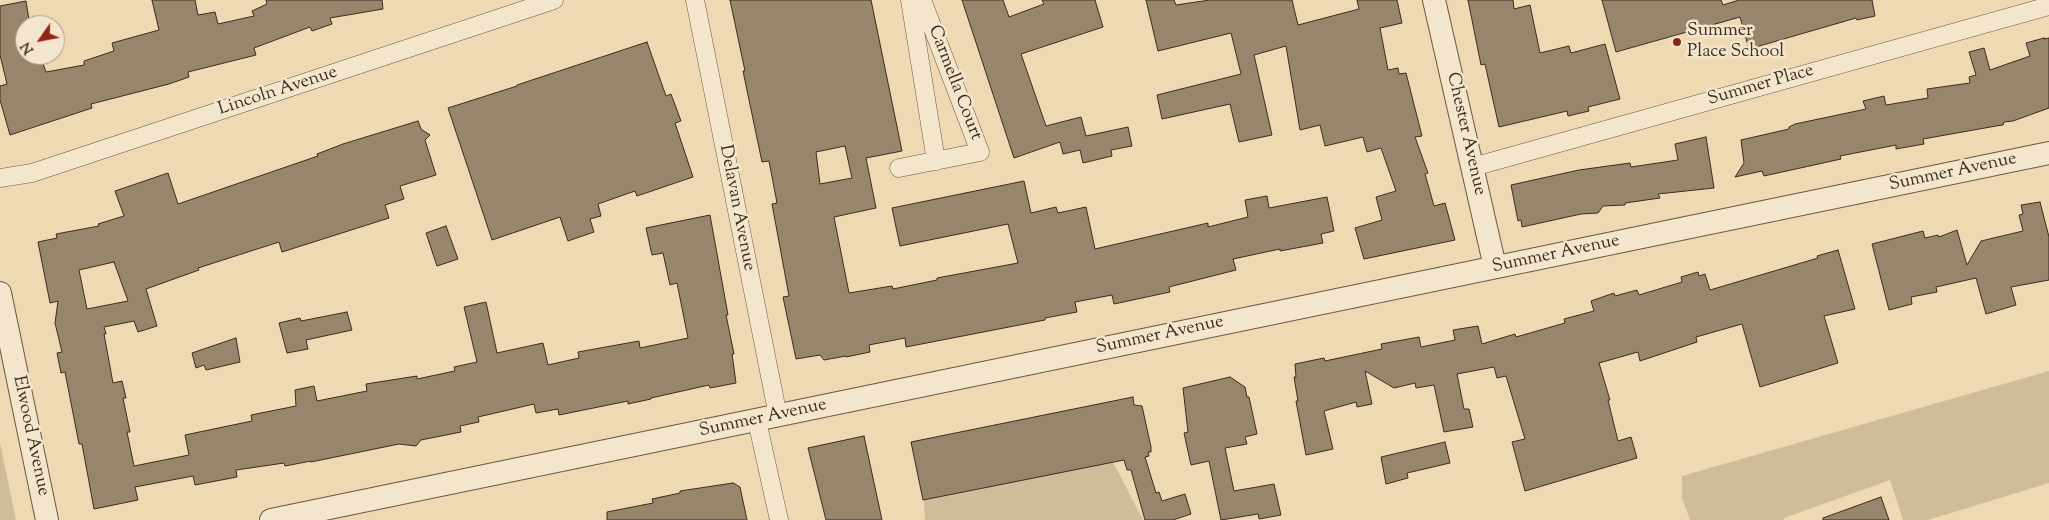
<!DOCTYPE html>
<style>
body{margin:0}
#map{position:relative;width:2049px;height:520px;overflow:hidden;background:#eed9b2;font-family:"Sorts Mill Goudy",serif}
canvas{display:block}
.north{position:absolute;left:15px;top:15px;width:50px;height:50px;box-sizing:border-box;background:#f4e6cd;border:1px solid #aa9c88;border-radius:50%;rotate:237deg;font-size:14px;font-weight:700;line-height:20px;text-align:center;color:#3a2d20}
.north::after{content:'';display:block;margin:auto;width:18px;height:22px;background:#8f2418;clip-path:polygon(50% 0,100% 100%,50% 72%,0 100%)}
</style>
<div id="map">
<canvas width="2049" height="520"></canvas>
<div class="north">N</div>
</div>
<script>
const ctx = document.querySelector('canvas').getContext('2d');
ctx.lineJoin = 'round';
function paint(path, color) { ctx.fillStyle = color; ctx.fill(path, 'evenodd'); }
const toPath = rows => new Path2D(rows.map(r => 'M' + r).join(''));
function trace(path, color, width, dash) { ctx.strokeStyle = color; ctx.lineWidth = width; ctx.lineCap = dash ? 'butt' : 'round'; ctx.setLineDash(dash || []); ctx.stroke(path); }
function label(font, color, halo, rows, align = 'center') {
  ctx.font = font + ' "Sorts Mill Goudy",serif'; ctx.lineWidth = 5; ctx.setLineDash([]); ctx.textBaseline = 'middle'; ctx.strokeStyle = halo; ctx.fillStyle = color; for (const [text, x, y, turn = 0] of rows) {
    ctx.save(); ctx.translate(x, y); ctx.rotate((+turn || 0) * Math.PI / 180); ctx.textAlign = isNaN(turn) ? turn : align; if (halo) ctx.strokeText(text, 0, 0); ctx.fillText(text, 0, 0); ctx.restore();
  }
}
paint(toPath([
 [2049,371,2049,483,1928,520,1903,520,1890,480,1784,518,1784,520,1690,520,1682,498,1682,476],
 [0,443,16,520,0,520],
 [1113,462,1143,520,925,520,924,500]
]), '#cfbc99');
const building = toPath([
 [152,0,195,0,198,15,215,12,218,24,254,16,252,11,267,4,266,0,382,0,383,9,330,18,332,24,312,31,310,27,254,48,256,55,188,72,189,77,169,84,91,104,92,108,10,135,0,100,0,86,7,84,0,55,0,6,26,1,29,20,25,21,25,55,40,55,46,72,84,65,84,61,114,51,112,43,159,30,152,0],
 [730,0,871,0,902,151,866,158,876,208,834,217,849,293,892,286,893,289,937,280,937,278,1018,263,1008,224,900,246,892,208,1024,181,1031,213,1056,207,1058,213,1086,207,1095,249,1208,223,1208,227,1248,217,1245,200,1267,196,1269,208,1327,197,1334,231,1321,234,1323,243,1280,251,1280,249,1233,259,1236,270,1169,287,1170,292,1114,304,1112,295,1075,302,1077,312,1045,318,1045,320,906,347,905,338,869,345,870,352,846,357,846,356,824,360,820,355,796,359,783,297,789,296,772,204,777,203,769,161,762,162,743,71,745,71,730,0],
 [845,146,852,178,820,184,816,152,845,146],
 [962,0,1003,0,1009,17,1044,4,1042,0,1095,0,1103,27,1021,54,1046,126,1081,117,1086,136,1128,127,1132,146,1111,150,1112,156,1083,163,1080,150,1063,154,1060,142,1014,158,962,0],
 [1146,0,1174,0,1176,5,1210,0,1292,0,1298,25,1359,9,1357,0,1397,0,1402,23,1380,28,1388,70,1398,68,1399,74,1406,73,1422,136,1415,137,1428,173,1425,174,1434,206,1445,203,1455,240,1364,259,1355,228,1382,220,1376,197,1396,191,1381,148,1367,152,1363,137,1325,146,1320,125,1300,130,1286,46,1254,55,1272,135,1239,142,1230,104,1162,119,1157,95,1241,74,1231,33,1158,51,1146,0],
 [1468,0,1513,0,1514,9,1530,5,1540,53,1569,46,1571,53,1605,44,1620,99,1588,107,1589,111,1568,116,1567,111,1499,127,1485,64,1481,65,1468,0],
 [1602,0,1721,0,1723,5,1739,0,1872,0,1875,16,1857,20,1856,18,1749,49,1740,17,1616,52,1602,0],
 [2044,38,2044,39,2049,38,2049,108,2013,121,2004,122,2003,125,1996,126,1923,139,1924,144,1896,149,1896,145,1840,156,1841,159,1764,176,1762,171,1735,177,1744,163,1741,140,1789,129,1789,127,1795,124,1866,109,1863,101,1884,96,1886,105,1928,98,1927,89,1970,83,1969,77,1976,75,1969,52,1984,48,1990,70,2030,56,2026,43,2044,38],
 [647,42,666,96,671,94,681,121,675,123,693,177,637,196,635,191,598,204,601,216,590,219,594,232,568,241,560,217,492,240,448,108,517,86,517,85,647,42],
 [418,121,421,129,430,135,425,140,436,175,400,186,404,199,385,205,389,218,282,252,279,242,198,268,199,270,146,289,157,326,138,332,134,321,104,327,106,334,104,334,113,383,122,381,126,398,123,398,130,432,127,432,134,466,189,455,185,435,252,421,251,415,296,406,295,390,314,386,317,401,367,391,366,384,417,376,417,379,455,371,454,367,477,362,464,307,486,302,497,353,543,343,548,365,579,358,578,352,639,341,640,348,688,338,677,283,670,285,663,253,652,255,646,228,710,215,728,315,726,315,734,354,732,354,736,383,710,388,709,385,651,398,651,399,628,404,628,401,559,415,558,409,536,413,534,404,478,417,479,422,460,426,461,432,421,440,416,446,399,444,311,462,311,461,285,466,284,463,236,470,237,477,195,485,193,476,135,487,138,500,94,509,82,444,79,444,65,372,61,373,57,353,62,352,55,323,58,301,50,303,38,242,57,238,56,234,99,226,98,224,124,216,115,191,168,173,178,204,318,156,317,154,343,144,418,121],
 [114,262,128,301,87,309,79,270,114,262],
 [1706,137,1714,188,1658,194,1660,198,1625,203,1625,205,1603,206,1598,213,1581,214,1522,227,1521,220,1518,221,1511,185,1579,170,1630,163,1631,167,1678,160,1675,144,1706,137],
 [2040,202,2049,237,2049,280,2011,287,2016,305,1986,314,1976,278,1936,287,1937,292,1911,297,1912,304,1889,310,1872,244,1923,231,1925,238,1938,235,1939,237,1957,230,1967,265,1981,241,2023,231,2019,215,2023,214,2021,205,2040,202],
 [446,226,458,259,437,266,426,233,446,226],
 [1838,250,1855,309,1824,316,1838,363,1760,387,1742,324,1696,337,1697,342,1640,361,1638,352,1599,363,1610,400,1608,400,1618,441,1631,437,1637,458,1525,491,1512,442,1525,439,1506,376,1497,378,1494,367,1457,374,1464,409,1469,409,1473,427,1444,432,1434,385,1416,388,1415,383,1394,388,1365,371,1372,404,1357,407,1356,402,1324,411,1333,449,1306,455,1296,401,1298,401,1294,377,1296,377,1295,364,1324,358,1325,361,1382,349,1381,344,1419,337,1421,347,1455,340,1453,330,1478,326,1482,344,1515,334,1516,337,1565,323,1564,319,1594,311,1591,301,1614,293,1615,296,1637,290,1639,295,1682,282,1681,277,1698,272,1699,276,1705,274,1710,290,1818,258,1817,256,1838,250],
 [347,312,352,330,306,340,308,349,287,353,279,323,300,318,301,321,347,312],
 [236,338,240,362,206,370,204,365,196,368,192,353,236,338],
 [1230,377,1245,387,1247,397,1249,397,1257,434,1245,437,1247,444,1225,448,1234,491,1274,484,1281,515,1259,519,1258,514,1221,520,1209,461,1191,465,1184,433,1188,432,1183,388,1230,377],
 [1133,397,1134,405,1142,406,1151,447,1151,452,1148,452,1149,456,1145,457,1156,493,1159,492,1162,501,1185,494,1191,514,1173,520,1145,520,1131,470,1127,470,1124,460,923,500,911,442,1133,397],
 [864,436,882,520,826,520,808,448,864,436],
 [1445,442,1450,463,1407,473,1408,478,1386,484,1381,457,1445,442],
 [733,483,740,487,747,520,607,520,607,512,653,503,652,499,680,493,680,491,733,483],
 [1881,497,1889,520,1823,520,1823,518,1881,497]
]);
paint(building, '#98866c');
trace(building, '#3a2d20', 1);
const minor = toPath([
 [695,0,778,416],
 [910,0,936,161],
 [1473,167,2049,6],
 [899,168,980,152,922,0],
 [0,178,32,173,554,0],
 [757,421,779,520]
]);
const tertiary = toPath([
 [1434,0,1495,267],
 [0,293,47,520],
 [271,520,2049,153]
]);
trace(minor, '#675844', 19);
trace(tertiary, '#675844', 24);
trace(minor, '#f4e6cd', 18);
trace(tertiary, '#f4e6cd', 22);
for (const [x, y, r, color] of [
 [1677,42,5,"#8f2418"]
]) { const dot = new Path2D(); dot.arc(x, y, r, 0, 2 * Math.PI); ctx.fillStyle = color; ctx.fill(dot); trace(dot, '#f4e6cd', 2); }
label('18px', '#3a2d20', '#f4e6cd', [
 ["Summer",1687,32],
 ["Place School",1687,53]
], 'left');
label('18px', '#3a2d20', '#f4e6cd', [
 ["Carmella Court",954,83,69],
 ["Summer Place",1761,86,-16],
 ["Lincoln Avenue",278,92,-18],
 ["Chester Avenue",1465,134,77],
 ["Summer Avenue",1953,173,-12],
 ["Delavan Avenue",736,208,79],
 ["Summer Avenue",1556,255,-12],
 ["Summer Avenue",1160,336,-12],
 ["Summer Avenue",763,419,-12],
 ["Elwood Avenue",30,436,78]
]);
</script>
